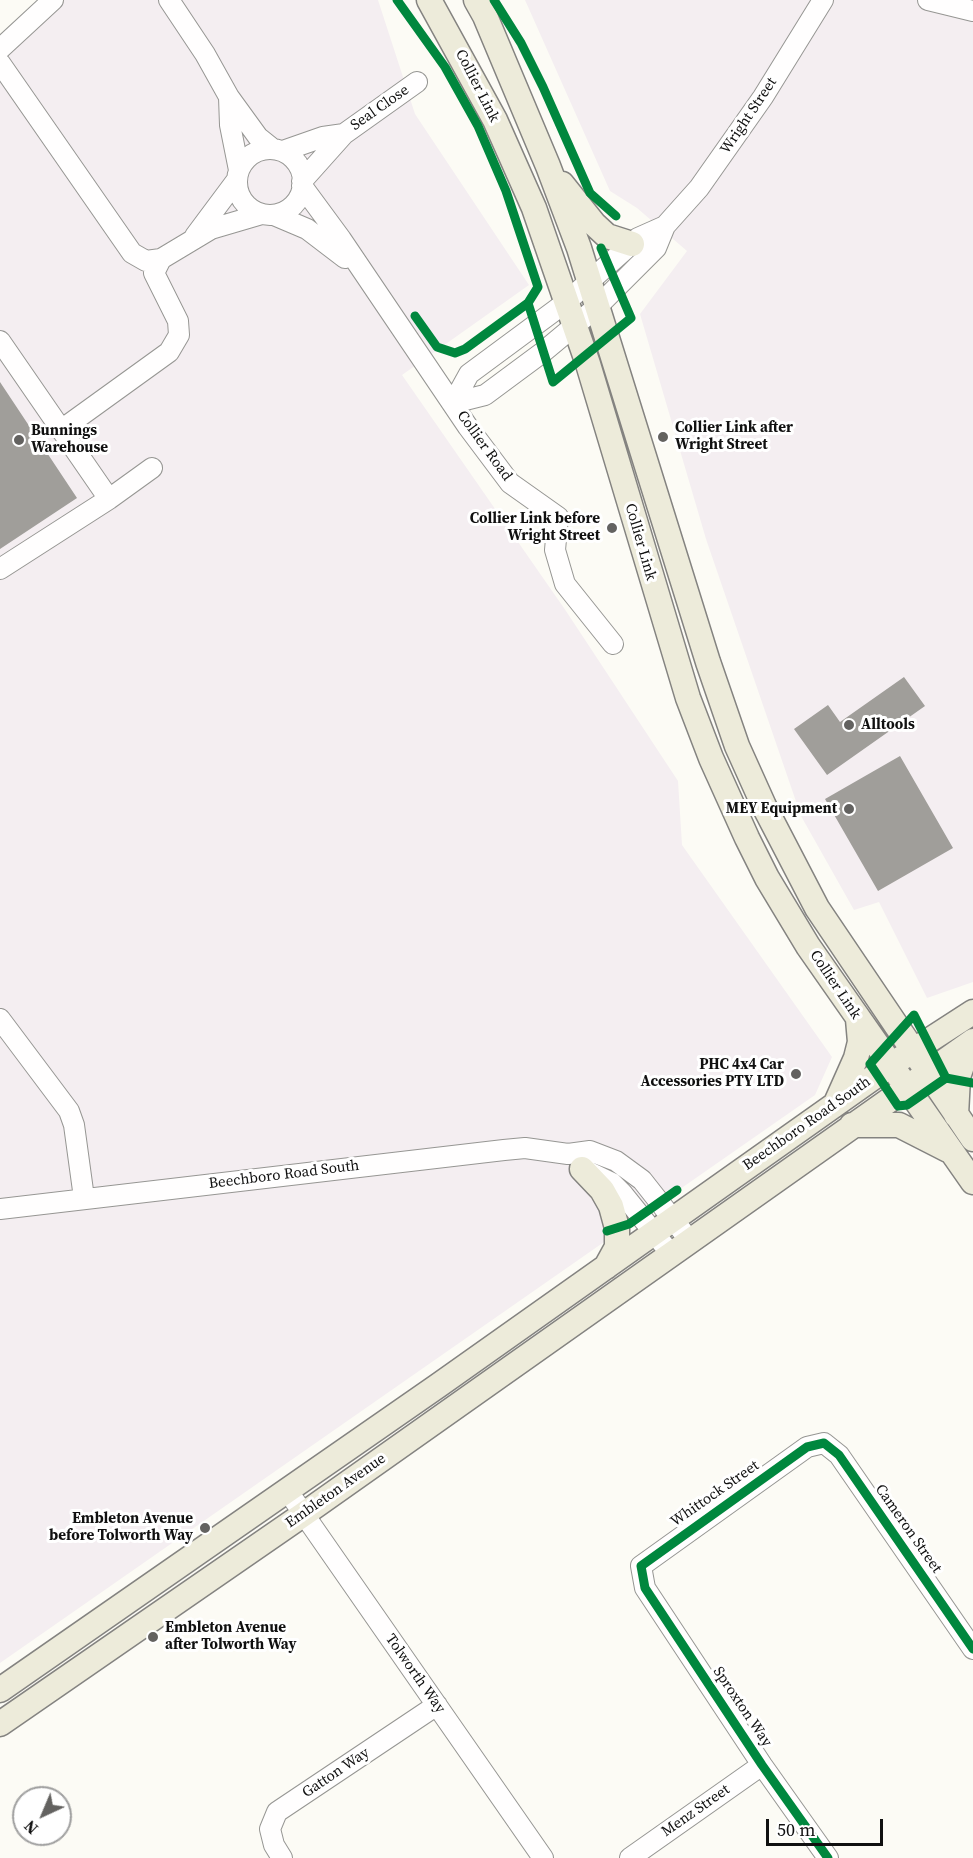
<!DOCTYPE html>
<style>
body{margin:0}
#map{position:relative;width:973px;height:1858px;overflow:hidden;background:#fcfbf5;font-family:"Source Serif 4",serif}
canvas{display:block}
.north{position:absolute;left:12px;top:1786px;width:60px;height:60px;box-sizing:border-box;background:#fff;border:2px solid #9f9f9f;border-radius:50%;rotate:224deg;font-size:16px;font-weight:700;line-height:24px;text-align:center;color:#101010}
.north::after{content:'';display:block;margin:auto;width:21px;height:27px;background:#636260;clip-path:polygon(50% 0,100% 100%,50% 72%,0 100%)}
.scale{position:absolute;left:766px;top:1819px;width:117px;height:27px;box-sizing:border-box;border:3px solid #101010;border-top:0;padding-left:8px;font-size:18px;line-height:21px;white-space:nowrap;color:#101010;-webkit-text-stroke:4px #fff;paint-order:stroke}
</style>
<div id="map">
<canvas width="973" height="1858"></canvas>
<div class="north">N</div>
<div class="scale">50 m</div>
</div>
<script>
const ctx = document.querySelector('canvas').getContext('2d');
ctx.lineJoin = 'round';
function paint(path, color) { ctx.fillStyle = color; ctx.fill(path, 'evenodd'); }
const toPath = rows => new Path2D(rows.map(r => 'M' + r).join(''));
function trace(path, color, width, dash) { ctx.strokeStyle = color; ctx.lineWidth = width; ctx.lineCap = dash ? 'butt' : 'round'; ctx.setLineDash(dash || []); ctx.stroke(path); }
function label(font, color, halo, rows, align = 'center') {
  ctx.font = font + ' "Source Serif 4",serif'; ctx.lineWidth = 6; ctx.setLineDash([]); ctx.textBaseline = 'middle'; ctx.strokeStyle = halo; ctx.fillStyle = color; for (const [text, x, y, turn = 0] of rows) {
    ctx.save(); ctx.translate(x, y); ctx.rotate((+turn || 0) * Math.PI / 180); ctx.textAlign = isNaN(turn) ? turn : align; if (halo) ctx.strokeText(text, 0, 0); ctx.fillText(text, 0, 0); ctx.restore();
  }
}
paint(toPath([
 [42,0,378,0,415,114,529,285,402,375,566,611,678,781,682,845,832,1057,815,1095,0,1663,0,37],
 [525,0,973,0,973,982,927,998,879,902,854,910,801,816,706,539,640,314,687,251,637,208,610,191]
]), '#f4eef1');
paint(toPath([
 [0,382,77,498,0,549],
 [904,677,925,706,827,775,794,729,828,705,840,722],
 [900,756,953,848,878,891,825,799]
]), '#a09e9a');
const minor = toPath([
 [169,0,205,54,229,97,258,137,273,149],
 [928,0,973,11],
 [0,49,53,0],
 [0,63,132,253,146,261,161,259,211,229,262,214],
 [229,97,230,125,239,170],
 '237 182a33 33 0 1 1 66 0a33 33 0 1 1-66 0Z',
 [283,151,323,137,344,134],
 [302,181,344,134,417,82],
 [302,186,341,239,468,427,510,483,558,517,555,550,565,584,613,644],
 [274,215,307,229,345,258],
 [195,236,236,181],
 [0,341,109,499],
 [453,403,485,395,543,352,597,307,656,248,665,226,699,188,763,97,823,0],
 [453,403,469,374,565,303,638,238,665,226],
 [61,430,169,352,179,335,178,321,154,273,161,259],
 [0,569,109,499,152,468],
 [0,1019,69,1111,74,1125,84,1198],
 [587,1171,612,1183,622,1193,671,1254],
 [0,1209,504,1150,525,1148,568,1154,590,1151,616,1161,642,1180,690,1241],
 [287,1490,543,1858],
 [282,1858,274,1845,270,1829,277,1812,437,1705],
 [630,1858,762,1765],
 [828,1858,762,1765,645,1588,641,1566,807,1447,824,1443,839,1455,973,1649]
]);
const major = toPath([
 [429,0,495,120,534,208,588,364,688,698,711,758,747,838,767,878,808,946,973,1182],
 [476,0,485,16,548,166,579,248,708,662,737,746,764,806,817,908,973,1139],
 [562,184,594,224,607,236,632,244],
 [836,1103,856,1058,860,1042,858,1019],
 [956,1115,958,1077,964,1060,973,1047],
 [852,1125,899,1125,948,1150],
 [582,1169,602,1190,611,1206,617,1228,617,1247,606,1267],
 [0,1690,439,1385,891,1065,973,1012],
 [0,1724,304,1514,973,1041]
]);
trace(minor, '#969693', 22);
trace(major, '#848380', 27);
trace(minor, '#fffefe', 20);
trace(major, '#edebda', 24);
trace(toPath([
 [397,0,445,67,478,126,506,191,538,287,528,303,465,349,455,353,437,347,415,316],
 [494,0,521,43,543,87,590,193,616,216],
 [528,303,553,382,631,318,601,248],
 [946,1078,914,1015,870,1064,898,1106,907,1105,946,1078,973,1083],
 [607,1231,629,1224,677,1190],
 [828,1858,762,1765,645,1588,641,1566,807,1447,824,1443,839,1455,973,1649]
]), '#00873e', 9);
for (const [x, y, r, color] of [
 [663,437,6,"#636260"],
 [19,440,6,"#636260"],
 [612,528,6,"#636260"],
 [849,725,6,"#636260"],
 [849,809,6,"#636260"],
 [796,1074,6,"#636260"],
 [205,1528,6,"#636260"],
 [153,1637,6,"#636260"]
]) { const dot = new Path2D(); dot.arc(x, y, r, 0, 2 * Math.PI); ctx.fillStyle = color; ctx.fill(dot); trace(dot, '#fff', 2); }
label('15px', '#101010', '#fff', [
 ["Collier Link",477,86,63],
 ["Seal Close",380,108,-35],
 ["Wright Street",749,116,-56],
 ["Collier Road",484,446,54],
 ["Collier Link",640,542,74],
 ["Collier Link",835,985,56],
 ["Beechboro Road South",807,1124,-35],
 ["Beechboro Road South",284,1175,-7],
 ["Embleton Avenue",336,1491,-35],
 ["Whittock Street",715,1494,-35],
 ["Cameron Street",908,1529,55],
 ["Tolworth Way",415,1674,55],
 ["Sproxton Way",742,1707,56],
 ["Gatton Way",336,1773,-34],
 ["Menz Street",696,1811,-35]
]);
label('bold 15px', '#101010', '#fff', [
 ["Collier Link after",675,428],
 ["Wright Street",675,445],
 ["Bunnings",31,431],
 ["Warehouse",31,448],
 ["Collier Link before",600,519,"right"],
 ["Wright Street",600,536,"right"],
 ["Alltools",861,725],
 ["MEY Equipment",837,809,"right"],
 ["PHC 4x4 Car",784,1065,"right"],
 ["Accessories PTY LTD",784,1082,"right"],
 ["Embleton Avenue",193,1519,"right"],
 ["before Tolworth Way",193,1536,"right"],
 ["Embleton Avenue",165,1628],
 ["after Tolworth Way",165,1645]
], 'left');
</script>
